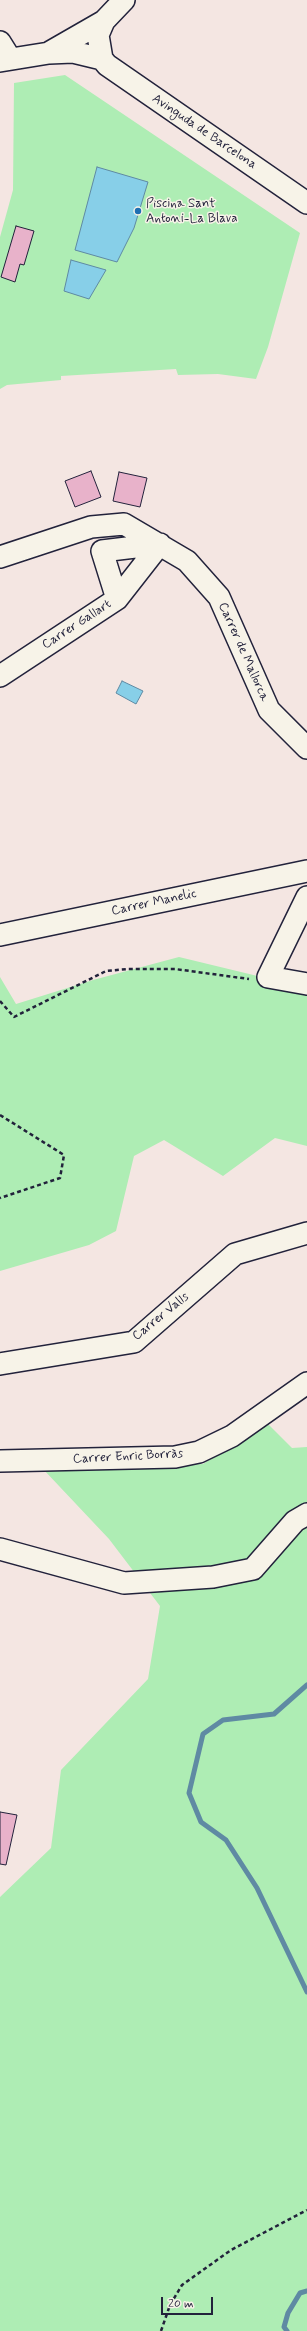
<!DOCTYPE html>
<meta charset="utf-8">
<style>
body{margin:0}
#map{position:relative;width:307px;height:2331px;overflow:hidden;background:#f4e6e2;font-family:Mynerve,sans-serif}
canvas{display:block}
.scale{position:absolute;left:161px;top:2297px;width:52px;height:18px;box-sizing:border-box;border:2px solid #22223b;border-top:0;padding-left:5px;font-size:12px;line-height:14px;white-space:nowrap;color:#22223b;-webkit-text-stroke:3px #f7f3e8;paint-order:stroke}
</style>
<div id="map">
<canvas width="307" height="2331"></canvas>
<div class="scale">20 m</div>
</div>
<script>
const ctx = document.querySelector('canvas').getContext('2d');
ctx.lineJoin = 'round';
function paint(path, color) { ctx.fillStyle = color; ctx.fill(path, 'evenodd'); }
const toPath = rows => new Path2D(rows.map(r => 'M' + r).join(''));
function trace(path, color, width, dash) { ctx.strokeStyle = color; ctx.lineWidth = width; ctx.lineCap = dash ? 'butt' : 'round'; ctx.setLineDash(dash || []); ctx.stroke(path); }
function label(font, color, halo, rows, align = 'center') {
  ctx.font = font + ' Mynerve,sans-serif'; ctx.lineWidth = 3; ctx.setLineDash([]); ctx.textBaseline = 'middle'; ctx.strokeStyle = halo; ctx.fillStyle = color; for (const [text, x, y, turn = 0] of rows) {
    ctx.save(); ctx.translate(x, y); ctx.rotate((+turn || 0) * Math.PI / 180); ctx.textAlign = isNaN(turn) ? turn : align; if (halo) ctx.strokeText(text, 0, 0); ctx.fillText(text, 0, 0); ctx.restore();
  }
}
paint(toPath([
 [65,75,300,233,268,347,256,379,218,374,178,375,176,369,61,376,61,380,7,385,0,389,0,237,13,190,14,83],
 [179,957,307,988,307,1146,275,1138,223,1176,164,1140,134,1156,116,1231,89,1245,0,1271,0,977,16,1004,93,980],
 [267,1423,292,1448,307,1447,307,2331,0,2331,0,1897,51,1848,61,1770,148,1679,160,1606,109,1539,43,1469,203,1464]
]), '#aeedb4');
const water = toPath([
 [97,167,148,182,134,228,117,262,75,250,97,167],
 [71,260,106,270,89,299,64,291,71,260],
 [122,681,143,691,136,704,116,693,122,681]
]);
paint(water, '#87cfe8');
trace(water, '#5f8aa3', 1);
trace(toPath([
 [307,1685,274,1714,223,1720,203,1734,189,1793,201,1822,226,1840,257,1888,307,1992],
 [287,2331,284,2327,288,2313,300,2293,307,2291]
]), '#5f8aa3', 5);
const building = toPath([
 [16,226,34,231,24,265,20,264,15,282,1,277,16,226],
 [91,471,101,497,75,507,65,481,91,471],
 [119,472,147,478,140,507,113,501,119,472],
 [0,1812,17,1815,6,1865,0,1864,0,1812]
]);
paint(building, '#e8b2ca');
trace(building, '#22223b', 1);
const street = toPath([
 [104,21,98,35,102,59,107,65,307,203],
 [0,42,10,58],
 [50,52,104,21,124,0],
 [0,61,49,53,73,52,102,59],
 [0,557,91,527,124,524,187,561,219,597,269,710,307,748],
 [117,599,102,551,160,544],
 [0,676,117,599,160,544],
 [307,897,268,977,307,984],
 [0,935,307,871],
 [0,1364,134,1342,235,1254,307,1233],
 [0,1461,175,1457,199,1452,232,1436,307,1383],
 [0,1549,124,1583,213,1577,253,1569,295,1521,307,1514]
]);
trace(street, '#22223b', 24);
trace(toPath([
 [0,1001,14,1017,106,971,128,969,175,969,249,979],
 [0,1115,64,1155,60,1178,0,1198],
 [161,2331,170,2305,182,2285,231,2250,307,2210]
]), '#22223b', 2.5, [4, 3]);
trace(street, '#f7f3e8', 21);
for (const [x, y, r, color] of [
 [138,211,4,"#1f6fb2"]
]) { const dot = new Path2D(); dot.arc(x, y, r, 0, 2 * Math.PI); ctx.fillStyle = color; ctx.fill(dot); trace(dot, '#f7f3e8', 1.5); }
label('13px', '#22223b', '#f7f3e8', [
 ["Avinguda de Barcelona",204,132,34],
 ["Carrer Gallart",77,625,-33],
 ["Carrer de Mallorca",243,652,66],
 ["Carrer Manelic",154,903,-12],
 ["Carrer Valls",161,1317,-39],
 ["Carrer Enric Borràs",128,1457,-3]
]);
label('13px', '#22223b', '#f7f3e8', [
 ["Piscina Sant",146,204],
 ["Antoni-La Blava",146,219]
], 'left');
</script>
